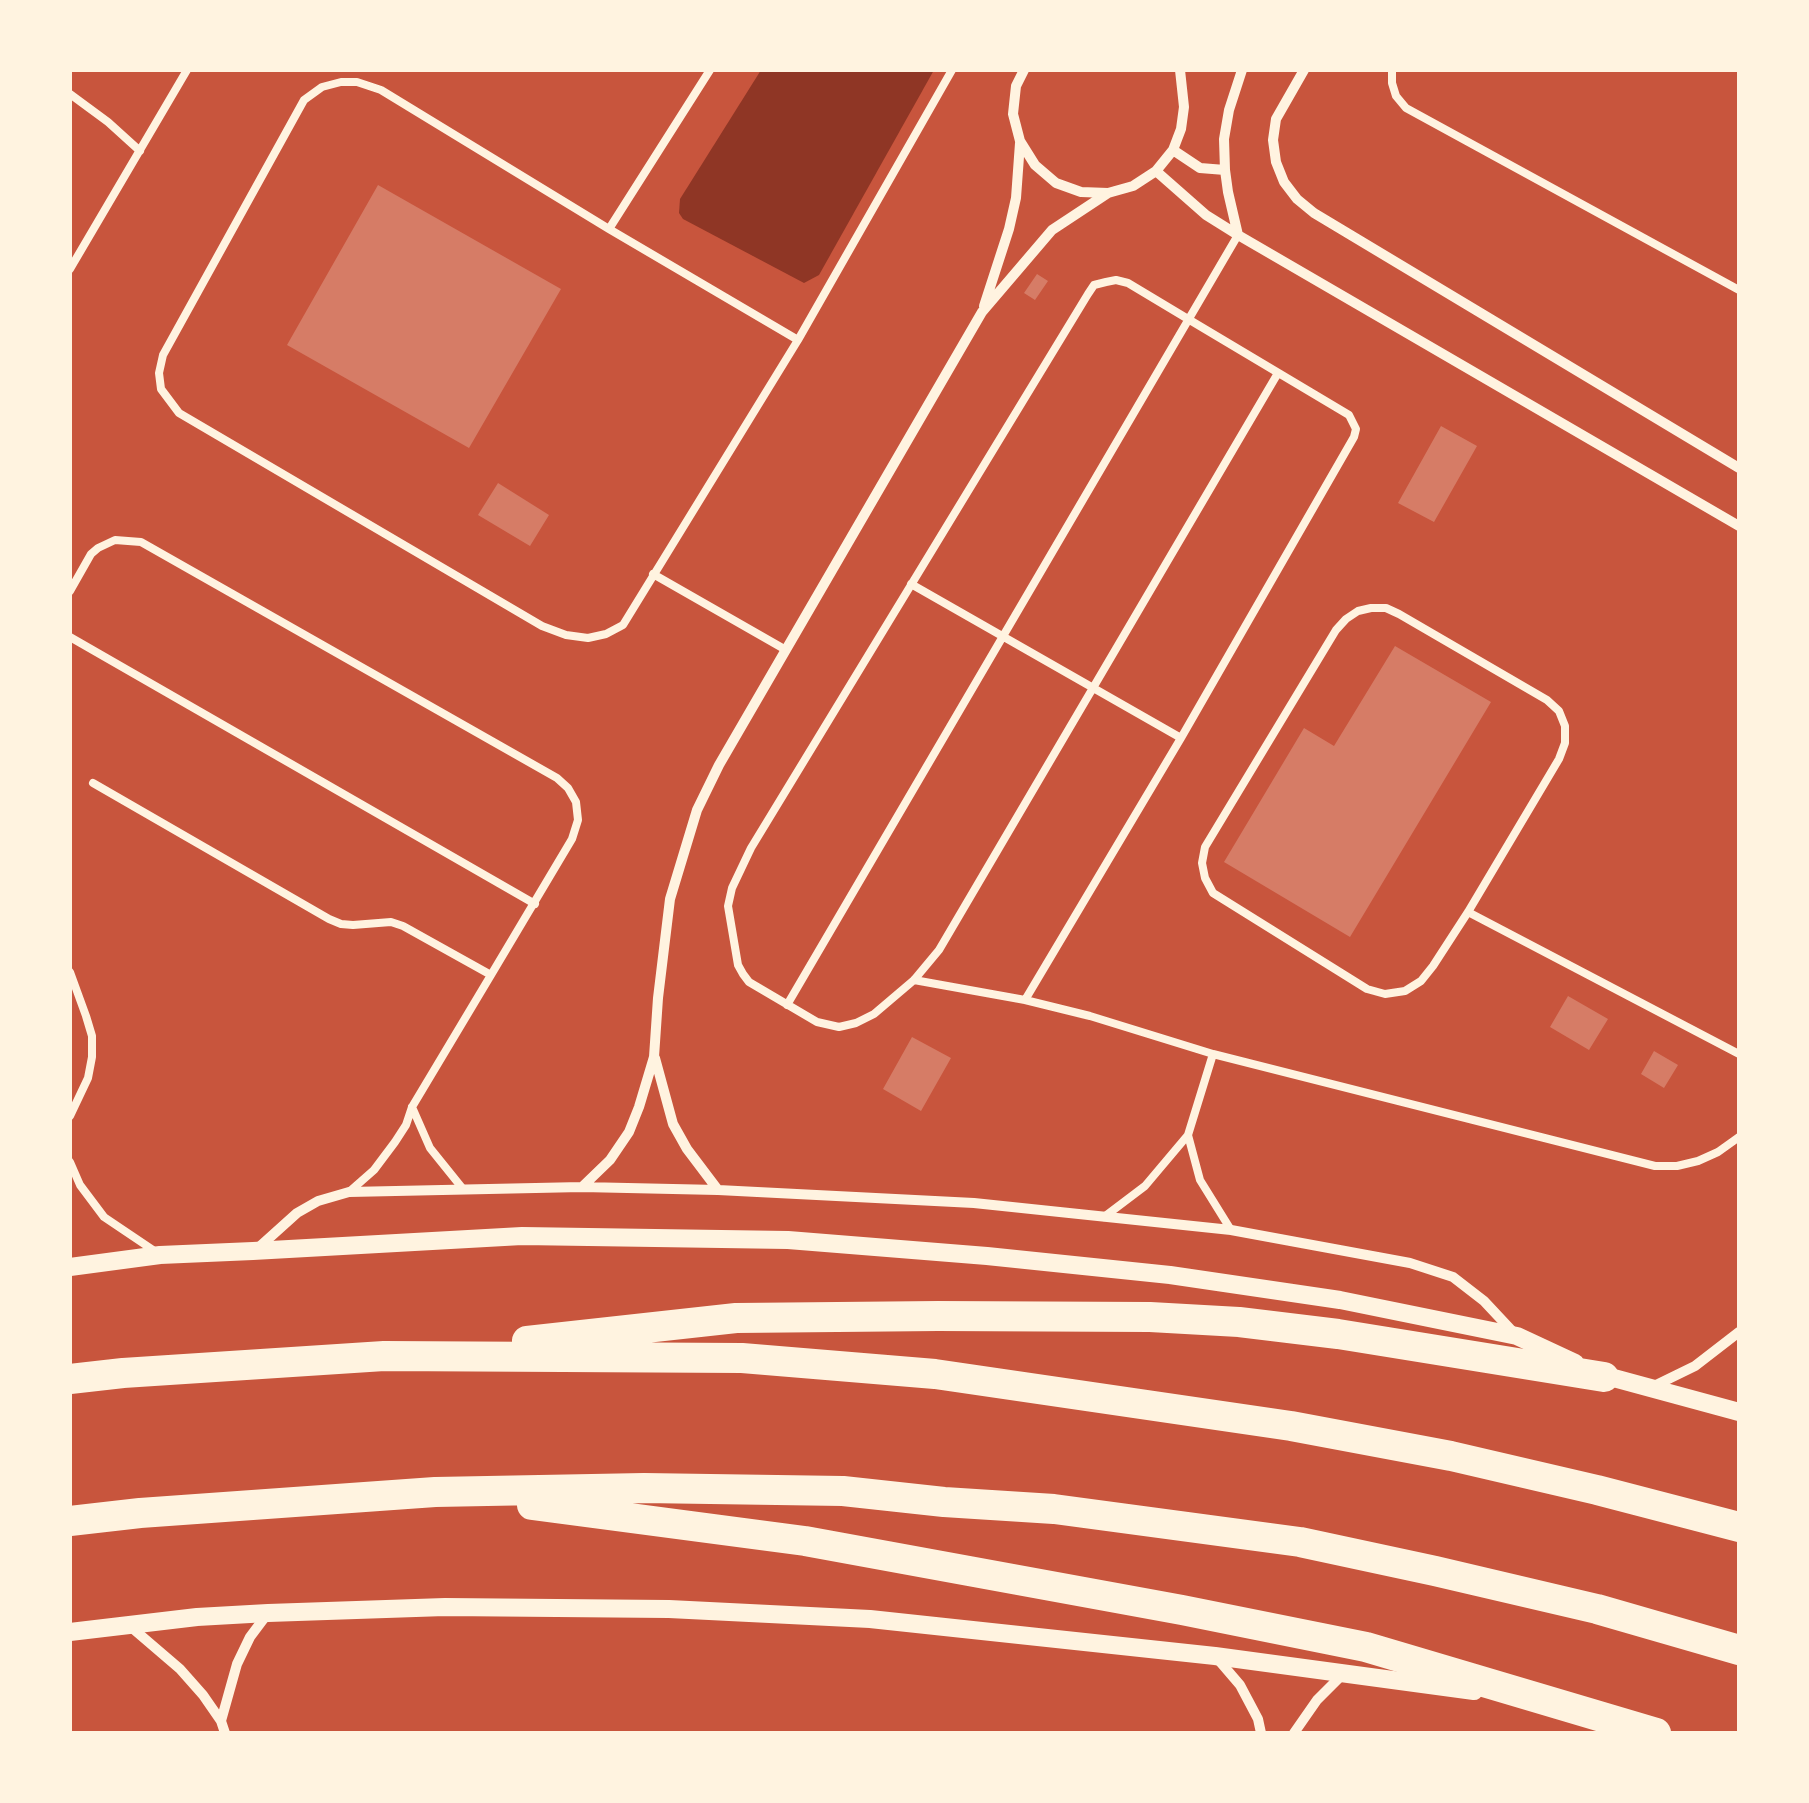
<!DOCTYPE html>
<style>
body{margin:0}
#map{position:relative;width:1809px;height:1803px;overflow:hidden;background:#c8553d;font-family:"Titillium Web",sans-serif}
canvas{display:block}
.frame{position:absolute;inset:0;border:72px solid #fff3e0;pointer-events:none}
</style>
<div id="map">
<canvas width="1809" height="1803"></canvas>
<div class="frame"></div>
</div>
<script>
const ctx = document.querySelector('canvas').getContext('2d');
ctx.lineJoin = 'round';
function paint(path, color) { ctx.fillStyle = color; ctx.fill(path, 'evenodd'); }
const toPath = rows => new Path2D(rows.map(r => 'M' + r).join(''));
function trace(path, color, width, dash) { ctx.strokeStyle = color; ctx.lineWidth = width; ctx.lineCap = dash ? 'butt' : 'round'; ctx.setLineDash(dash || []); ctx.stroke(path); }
paint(toPath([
 [761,70,934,70,819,275,804,283,683,219,679,213,680,199]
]), '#8f3625');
paint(toPath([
 [378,185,561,289,469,448,287,345],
 [1037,274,1048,281,1035,300,1024,293],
 [1441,426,1477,446,1434,522,1398,503],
 [498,483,549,515,530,546,478,515],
 [1395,646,1491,702,1350,937,1224,862,1304,728,1334,746],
 [1568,996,1608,1019,1589,1050,1550,1027],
 [912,1037,951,1058,921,1111,883,1089],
 [1654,1051,1678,1065,1664,1088,1641,1074]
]), '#d67c66');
trace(toPath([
 [1392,70,1392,83,1396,96,1406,108,1739,290],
 [70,94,108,122,140,151],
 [609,229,710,70],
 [70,269,187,70],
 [798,340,609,229,381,90,357,82,341,82,322,87,304,100,163,355,159,373,161,389,179,413,542,626,566,635,588,638,606,634,623,625,798,340,952,70],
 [653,574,786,650],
 [911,584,1181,738],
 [70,591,91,554,98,548,115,540,141,542,557,778,568,788,576,802,578,820,572,839,491,975,403,926,391,922,353,925,341,924,329,919,93,783],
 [1371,608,1386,608,1399,614,1547,700,1559,711,1565,726,1565,743,1559,759,1468,912,1433,966,1421,981,1405,991,1385,994,1367,989,1213,893,1205,878,1202,863,1205,847,1336,630,1346,619,1358,611,1371,608],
 [70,637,535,904],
 [1468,912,1739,1054],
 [70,972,86,1016,92,1036,92,1057,88,1078,70,1116],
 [914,980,1025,1000,1090,1016,1213,1054,1655,1166,1677,1166,1698,1161,1718,1152,1739,1137],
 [1025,1000,1181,738,1354,437,1356,429,1349,415,1188,319,1128,283,1116,280,1106,282,1094,285,1088,294,751,848,732,888,728,906,738,965,743,974,749,982,817,1022,839,1027,856,1023,874,1014,914,980,939,950,1278,373],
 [787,1005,1238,235],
 [412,1107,430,1148,463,1189],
 [1188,1135,1200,1180,1231,1230],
 [70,1162,80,1185,104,1217,156,1252],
 [349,1192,374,1170,395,1142,406,1125,412,1107,491,975],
 [1104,1217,1145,1186,1188,1135,1213,1054]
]), '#fff3e0', 8);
trace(toPath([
 [1024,70,1016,86,1013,114,1020,141,1035,165,1056,183,1081,192,1108,193,1133,186,1156,171,1173,150,1181,129,1184,107,1180,70],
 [1304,70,1276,119,1273,140,1276,162,1284,182,1297,199,1314,213,1739,468],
 [1173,150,1200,168,1225,170],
 [1156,171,1206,215,1238,235,1739,526],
 [1238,235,1228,192,1225,170,1224,139,1229,110,1242,70],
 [984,306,1009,229,1016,198,1020,143],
 [655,1058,673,1124,687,1149,718,1190],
 [582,1187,610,1160,629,1132,639,1107,654,1057,658,998,670,899,697,810,719,765,982,312,1052,230,1108,193],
 [257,1249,297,1213,318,1201,349,1192,582,1187,718,1190,974,1203,1231,1230,1410,1263,1453,1277,1484,1301,1513,1332],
 [1652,1387,1695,1366,1739,1332],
 [131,1627,180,1669,203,1695,221,1721,225,1733],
 [1216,1657,1240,1685,1258,1719,1261,1733],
 [221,1721,237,1664,250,1637,268,1613],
 [1294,1733,1317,1700,1343,1674]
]), '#fff3e0', 10);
trace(toPath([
 [70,1267,160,1255,253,1251,522,1236,788,1240,987,1256,1170,1275,1340,1300,1517,1336,1575,1363],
 [1599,1374,1739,1412],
 [70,1632,197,1617,268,1613,445,1607,669,1609,870,1619,1215,1656,1474,1691]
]), '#fff3e0', 18);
trace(toPath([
 [527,1341,736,1318,938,1316,1150,1317,1239,1322,1338,1334,1604,1377],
 [70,1379,123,1373,384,1356,742,1358,935,1374,1291,1426,1451,1456,1597,1490,1739,1527],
 [532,1505,805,1541,1182,1610,1366,1647,1656,1733],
 [70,1521,140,1513,435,1492,644,1488,843,1491,944,1502,1054,1509,1300,1542,1435,1571,1597,1609,1739,1650]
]), '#fff3e0', 30);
</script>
